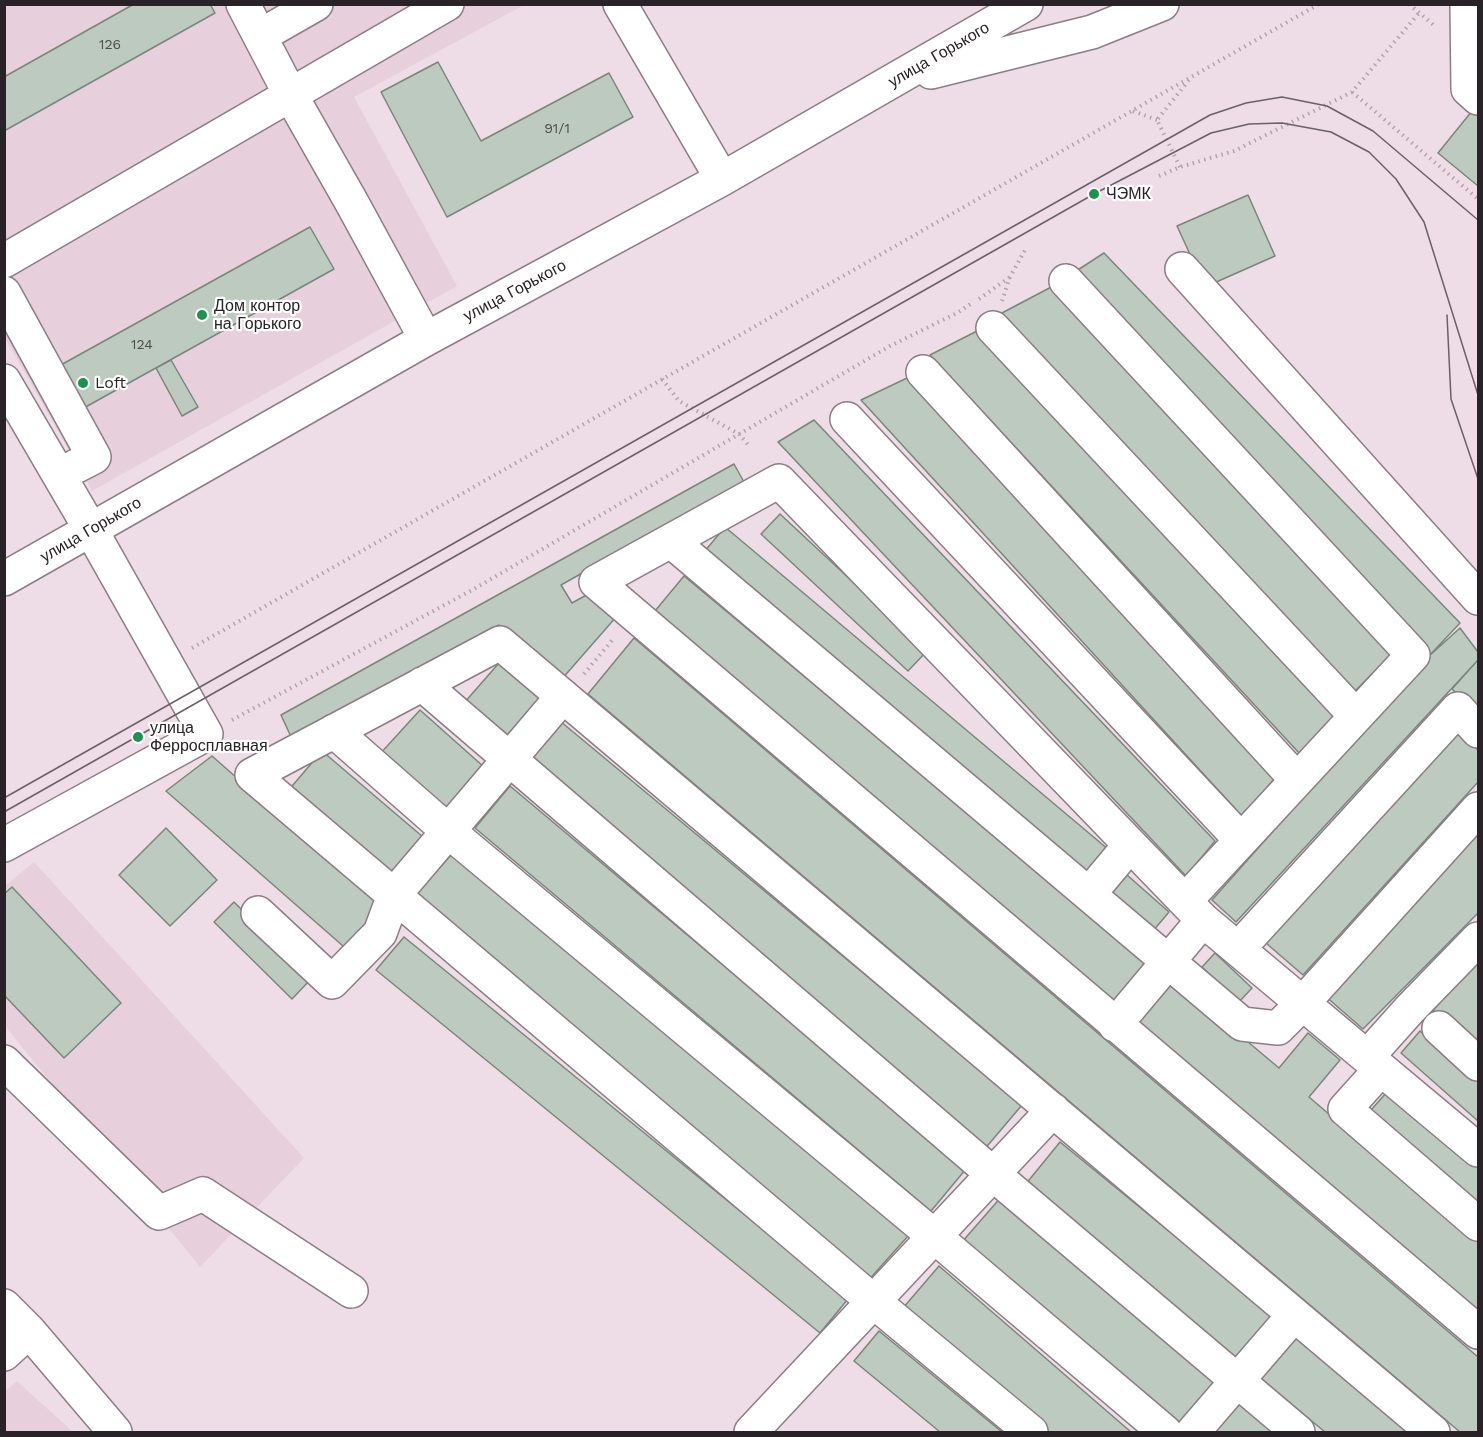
<!DOCTYPE html>
<meta charset="utf-8">
<style>
body{margin:0}
#map{position:relative;width:1483px;height:1437px;overflow:hidden;background:#eedde6;font-family:"Work Sans",sans-serif}
canvas{display:block}
.frame{position:absolute;inset:0;border:6px solid #292327;pointer-events:none}
</style>
<div id="map">
<canvas width="1483" height="1437"></canvas>
<div class="frame"></div>
</div>
<script>
const ctx = document.querySelector('canvas').getContext('2d');
ctx.lineJoin = 'round';
function paint(path, color) { ctx.fillStyle = color; ctx.fill(path, 'evenodd'); }
const toPath = rows => new Path2D(rows.map(r => 'M' + r).join(''));
function trace(path, color, width, dash) { ctx.strokeStyle = color; ctx.lineWidth = width; ctx.lineCap = dash ? 'butt' : 'round'; ctx.setLineDash(dash || []); ctx.stroke(path); }
function label(font, color, halo, rows, align = 'center') {
  ctx.font = font + ' "Work Sans",sans-serif'; ctx.lineWidth = 4.5; ctx.setLineDash([]); ctx.textBaseline = 'middle'; ctx.strokeStyle = halo; ctx.fillStyle = color; for (const [text, x, y, turn = 0] of rows) {
    ctx.save(); ctx.translate(x, y); ctx.rotate((+turn || 0) * Math.PI / 180); ctx.textAlign = isNaN(turn) ? turn : align; if (halo) ctx.strokeText(text, 0, 0); ctx.fillText(text, 0, 0); ctx.restore();
  }
}
paint(toPath([
 [4,5,524,5,354,97,457,286,92,491,5,338],
 [34,862,304,1158,200,1267,5,1026,5,886],
 [17,1381,73,1432,5,1432,5,1392]
]), '#e7cfdc');
const building = toPath([
 [134,4,210,4,215,13,4,131,4,77,134,4],
 [438,62,481,141,609,73,633,117,447,217,381,92,438,62],
 [1472,111,1478,116,1478,186,1438,153,1472,111],
 [1248,195,1275,256,1205,287,1177,226,1248,195],
 [310,227,334,269,82,409,59,366,310,227],
 [1104,253,1460,623,1428,657,1070,275,1104,253],
 [1057,284,1395,651,1354,692,1000,314,1057,284],
 [979,330,1336,716,1300,754,930,355,979,330],
 [171,360,198,407,182,416,156,368,171,360],
 [907,378,1275,778,1242,816,861,400,907,378],
 [814,420,1215,841,1186,876,778,442,814,420],
 [734,464,744,482,561,585,572,603,590,593,617,616,561,680,499,625,292,739,281,715,734,464],
 [780,514,927,651,908,671,761,534,780,514],
 [725,527,1109,850,1085,879,704,552,725,527],
 [684,576,1148,963,1114,1003,650,617,684,576],
 [1460,628,1478,652,1478,660,1236,922,1212,900,1428,657,1460,628],
 [634,638,1478,1357,1478,1432,1460,1432,588,694,634,638],
 [1478,660,1478,715,1452,689,1478,660],
 [499,663,543,702,507,742,464,703,499,663],
 [420,710,484,767,444,813,379,755,420,710],
 [560,721,1022,1105,983,1151,530,761,560,721],
 [1454,728,1478,750,1478,782,1303,975,1259,937,1454,728],
 [322,751,423,837,391,878,287,792,322,751],
 [212,756,388,911,351,953,166,791,212,756],
 [510,786,966,1169,931,1211,475,828,510,786],
 [166,828,217,880,170,926,119,875,166,828],
 [1478,832,1478,913,1363,1029,1324,995,1478,832],
 [451,855,908,1236,866,1283,414,896,451,855],
 [1127,875,1169,912,1153,931,1111,894,1127,875],
 [12,887,121,1003,64,1058,4,995,4,894,12,887],
 [234,902,311,979,292,999,214,922,234,902],
 [404,937,848,1299,820,1333,376,970,404,937],
 [1215,953,1252,988,1239,1002,1202,967,1215,953],
 [1476,962,1478,964,1478,1051,1433,1010,1476,962],
 [1172,978,1279,1068,1308,1033,1340,1060,1309,1097,1478,1242,1478,1316,1132,1026,1172,978],
 [1420,1031,1478,1082,1478,1121,1401,1053,1420,1031],
 [1395,1083,1478,1155,1478,1203,1371,1110,1395,1083],
 [1060,1142,1274,1317,1239,1360,1025,1185,1060,1142],
 [1002,1196,1217,1382,1177,1429,962,1242,1002,1196],
 [939,1266,1131,1432,1048,1432,903,1308,939,1266],
 [879,1331,1002,1432,940,1432,854,1361,879,1331],
 [1292,1333,1410,1432,1325,1432,1256,1375,1292,1333],
 [1242,1401,1279,1432,1212,1432,1242,1401]
]);
paint(building, '#bdcabf');
trace(building, '#79867c', 1.5);
const minor = toPath([
 [243,4,290,94,352,203,426,339],
 [620,4,722,179],
 [1467,4,1468,89,1478,98],
 [260,36,316,4],
 [931,72,1092,32,1162,4],
 [4,261,447,4],
 [1182,269,1478,598],
 [1066,281,1413,655,1185,901],
 [4,293,94,457,59,475],
 [993,328,1356,716],
 [923,372,1297,780],
 [4,381,91,530,206,734,4,845],
 [847,419,1241,840],
 [671,541,1242,1024,1278,1028,1302,1004,1478,809],
 [4,579,426,339,722,179,1026,4],
 [422,684,993,1174,1298,1432],
 [334,731,448,831,934,1236,1165,1432],
 [1089,894,1130,845],
 [258,913,332,982,380,933,394,895,563,696],
 [1238,949,1458,709,1478,731],
 [1115,1025,1203,920],
 [1439,1028,1478,1064],
 [1367,1057,1410,1009,1478,939],
 [4,1062,159,1213,203,1194,351,1291],
 [1381,1069,1345,1109,1478,1224],
 [1478,1150,1203,920,779,481,596,582,1478,1332],
 [4,1306,29,1331,115,1432],
 [4,1354,29,1331],
 [751,1432,1053,1110],
 [1031,1432,873,1301,252,775,500,643,1433,1432],
 [1193,1432,1294,1315]
]);
trace(minor, '#8c7d85', 36);
trace(toPath([
 [1409,4,1436,27],
 [1352,92,1478,199],
 [1133,111,1157,120],
 [1180,167,1157,120,1189,80],
 [1159,176,1180,167,1234,151,1352,92,1419,13],
 [979,299,1010,277],
 [1002,301,1010,277,1025,250],
 [662,379,679,401,739,434,750,447],
 [192,648,1319,4],
 [584,674,614,638],
 [232,720,474,589,890,346,957,313,972,303]
]), '#b2a4ac', 4, [1.5, 4.5]);
trace(minor, '#fff', 33);
trace(toPath([
 [1447,315,1451,399,1478,479],
 [4,798,1210,115,1246,103,1282,97,1327,106,1373,131,1478,220],
 [4,812,1094,194,1211,133,1249,124,1282,123,1331,132,1369,152,1396,179,1424,222,1478,395]
]), '#6a6066', 1.5);
for (const [x, y, r, color] of [
 [1094,194,6,"#1b924d"],
 [202,315,6,"#1b924d"],
 [83,383,6,"#1b924d"],
 [138,737,6,"#1b924d"]
]) { const dot = new Path2D(); dot.arc(x, y, r, 0, 2 * Math.PI); ctx.fillStyle = color; ctx.fill(dot); trace(dot, '#fff', 2); }
label('14px', '#4e4d4d', null, [
 ["126",110,45],
 ["91/1",557,129],
 ["124",142,345]
]);
label('16px', '#292327', '#fff', [
 ["улица Горького",939,55,-30],
 ["улица Горького",515,291,-28],
 ["улица Горького",91,530,-30]
]);
label('16px', '#292327', '#fff', [
 ["ЧЭМК",1106,194],
 ["Дом контор",214,306],
 ["на Горького",214,324],
 ["Loft",95,383],
 ["улица",150,728],
 ["Ферросплавная",150,746]
], 'left');
</script>
